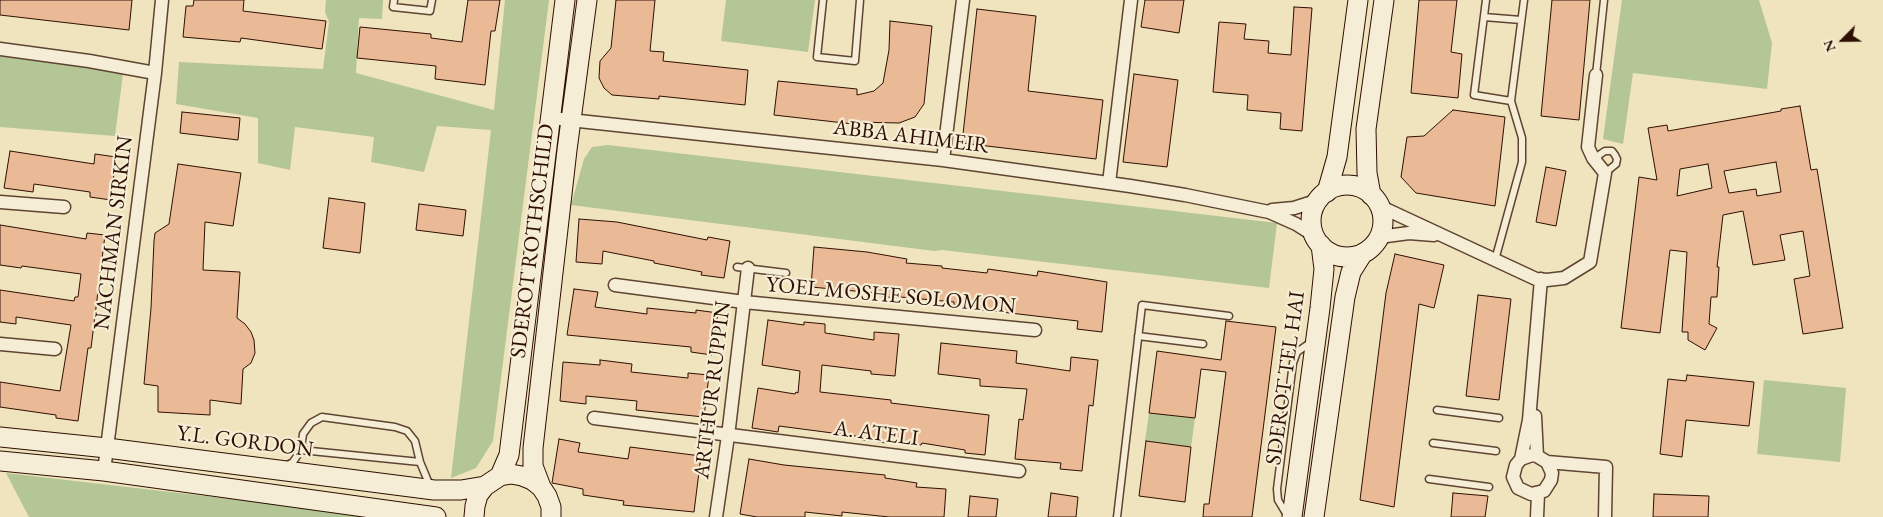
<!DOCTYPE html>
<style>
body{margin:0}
#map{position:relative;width:1883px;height:517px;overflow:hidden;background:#f0e4be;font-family:"EB Garamond",serif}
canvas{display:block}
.north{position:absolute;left:1818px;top:15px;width:50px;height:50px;-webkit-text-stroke:4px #f5edd5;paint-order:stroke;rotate:247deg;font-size:14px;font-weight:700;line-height:20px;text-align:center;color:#2e0f02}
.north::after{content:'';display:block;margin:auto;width:18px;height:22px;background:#2e0f02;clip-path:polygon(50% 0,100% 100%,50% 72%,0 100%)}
</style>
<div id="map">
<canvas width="1883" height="517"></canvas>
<div class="north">N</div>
</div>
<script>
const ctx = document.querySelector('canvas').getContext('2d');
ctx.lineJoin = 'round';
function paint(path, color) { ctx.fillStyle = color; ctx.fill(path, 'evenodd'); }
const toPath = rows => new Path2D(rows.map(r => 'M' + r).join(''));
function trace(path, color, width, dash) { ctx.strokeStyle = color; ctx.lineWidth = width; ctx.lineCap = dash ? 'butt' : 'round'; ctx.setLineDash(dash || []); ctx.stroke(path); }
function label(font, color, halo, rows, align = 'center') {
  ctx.font = font + ' "EB Garamond",serif'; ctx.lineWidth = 4.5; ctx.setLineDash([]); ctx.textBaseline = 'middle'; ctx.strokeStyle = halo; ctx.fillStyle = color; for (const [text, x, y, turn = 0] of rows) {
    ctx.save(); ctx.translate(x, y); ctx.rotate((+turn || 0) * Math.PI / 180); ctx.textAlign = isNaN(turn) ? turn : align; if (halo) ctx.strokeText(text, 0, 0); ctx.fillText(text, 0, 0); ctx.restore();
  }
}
paint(toPath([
 [326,0,383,0,382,19,359,18,356,73,494,110,505,0,549,0,493,441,476,468,451,478,491,130,437,126,424,172,371,162,374,137,295,127,290,170,258,163,258,118,176,104,179,62,323,69,329,22,325,12],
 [726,0,815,0,808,52,721,41],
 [1622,0,1759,0,1772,43,1767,89,1633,73,1623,144,1603,139],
 [0,52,124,66,115,136,0,127],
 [608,145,1277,223,1269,288,942,250,934,251,571,205,584,159,592,147],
 [1764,380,1846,388,1840,462,1757,454],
 [1149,413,1195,418,1191,447,1145,441],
 [6,473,387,517,29,517]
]), '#b4c596');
const building = toPath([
 [0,0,132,0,129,30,0,15,0,0],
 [194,0,244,0,243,11,326,21,322,49,241,38,240,42,183,37,186,6,193,6,194,0],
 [468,0,500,0,495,31,491,31,485,85,435,79,436,66,357,58,360,27,431,34,431,38,462,42,468,0],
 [616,0,655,0,650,51,664,52,663,61,748,70,745,105,659,96,659,99,612,95,604,88,599,78,600,61,611,48,616,0],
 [1145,0,1184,0,1179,33,1141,27,1145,0],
 [1419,0,1457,0,1451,52,1462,54,1458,98,1411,93,1419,0],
 [1552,0,1590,0,1579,120,1541,116,1552,0],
 [1294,7,1312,8,1302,131,1280,129,1281,113,1247,110,1248,95,1213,92,1219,22,1246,24,1244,39,1269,41,1268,53,1291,55,1294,7],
 [977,9,1036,16,1028,91,1103,100,1096,159,962,143,977,9],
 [890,21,932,26,924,104,915,117,899,123,854,122,853,124,774,115,778,81,857,89,857,95,874,91,883,83,889,50,890,21],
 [1134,74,1178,80,1167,167,1123,162,1134,74],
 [1800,106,1811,170,1817,169,1843,328,1803,334,1794,279,1810,276,1803,231,1780,235,1785,260,1753,265,1743,211,1723,215,1717,267,1719,267,1717,297,1711,297,1709,324,1717,328,1705,350,1688,340,1688,332,1682,332,1687,252,1670,250,1660,333,1621,328,1639,177,1657,180,1648,128,1667,125,1668,131,1781,111,1781,109,1800,106],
 [1776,162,1781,192,1757,196,1756,189,1729,193,1724,171,1776,162],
 [1708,164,1712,188,1677,196,1680,169,1708,164],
 [1453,110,1505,117,1495,206,1416,193,1401,177,1407,137,1424,136,1453,110],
 [182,112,240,118,238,140,180,133,182,112],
 [10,151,94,164,95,154,116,157,111,200,90,197,90,192,34,184,33,192,4,188,10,151],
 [178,164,241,173,233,226,205,222,203,270,240,272,237,318,245,324,251,332,254,340,255,353,251,363,243,369,241,404,210,400,210,415,158,412,158,386,144,384,151,308,154,241,155,233,169,224,178,164],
 [1546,167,1566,171,1556,226,1536,222,1546,167],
 [329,198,365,203,360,253,323,248,329,198],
 [419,204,466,210,463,236,416,230,419,204],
 [579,219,617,222,707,240,708,237,730,241,724,278,701,275,702,272,654,263,654,261,603,251,602,264,576,262,579,219],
 [0,225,86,239,87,233,105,235,91,348,88,348,78,421,56,418,56,415,0,407,0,382,60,391,71,325,16,317,16,324,0,322,0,290,74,301,75,297,78,297,81,274,22,266,21,268,0,265,0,225],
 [814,247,867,252,907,259,906,263,942,266,942,268,987,273,988,269,1037,276,1038,271,1107,282,1102,332,1077,329,1078,321,993,311,982,310,982,308,954,305,954,302,900,297,900,299,876,295,876,293,811,287,814,247],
 [1395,254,1444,265,1434,308,1419,304,1394,507,1360,500,1386,293,1395,254],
 [574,289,598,292,595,307,647,314,647,308,696,313,696,310,718,313,712,355,691,352,691,347,567,335,574,289],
 [1478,295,1511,299,1499,400,1466,396,1478,295],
 [768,320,804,325,804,322,825,324,825,333,874,340,874,332,899,334,895,376,871,374,871,371,822,365,820,392,891,400,891,403,989,415,985,455,965,453,965,450,922,443,921,445,887,440,886,443,873,441,862,440,863,437,779,426,778,432,752,428,758,388,795,394,796,392,798,393,800,371,762,365,768,320],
 [1226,321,1276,327,1252,517,1203,517,1204,504,1209,504,1226,372,1201,369,1195,418,1149,413,1157,351,1221,360,1226,321],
 [941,343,1017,351,1016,363,1070,371,1071,357,1098,360,1093,406,1089,405,1082,471,1060,469,1061,463,1015,459,1019,419,1023,420,1027,389,980,386,980,379,938,374,941,343],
 [600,360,632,364,631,372,688,378,688,373,709,375,704,417,636,410,637,401,586,396,586,404,560,401,563,362,600,365,600,360],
 [1687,375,1754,382,1749,426,1686,420,1682,457,1660,454,1668,379,1686,381,1687,375],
 [559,439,580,443,578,452,628,459,630,447,701,456,694,512,623,505,624,501,583,495,583,489,552,483,559,439],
 [1146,441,1191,447,1185,502,1139,496,1146,441],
 [749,459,784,465,885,475,885,478,917,483,916,487,946,489,944,517,889,517,842,512,842,516,805,512,805,517,757,517,740,514,749,459],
 [1051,493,1078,497,1076,517,1048,517,1051,493],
 [1453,493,1488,496,1485,517,1451,517,1453,493],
 [1654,494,1709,496,1708,517,1653,517,1654,494],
 [970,496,998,499,996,517,968,517,970,496]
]);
paint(building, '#eab996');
trace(building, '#2e0f02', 1);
const lane = toPath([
 [394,0,393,7,430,11,432,0],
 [823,0,817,57,855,61,860,0],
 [1486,0,1474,95,1511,101],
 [1484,17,1521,20],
 [1596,75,1604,0],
 [1596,162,1599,155,1605,151,1612,151,1615,155,1617,159,1616,164,1605,173],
 [1495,260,1522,162,1522,138,1511,101,1524,0],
 [737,267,786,273],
 [1138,336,1203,344],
 [1437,410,1499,418],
 [1433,443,1496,451],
 [301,450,303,434,311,423,322,417,395,427,407,431,415,441,420,462],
 [286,466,293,462,301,450,420,462,430,486],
 [1429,479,1489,487],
 [1287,515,1278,500,1277,489,1293,363,1297,352,1313,341],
 [1117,517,1142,305,1229,316]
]);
const street = toPath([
 [0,49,89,61,155,73],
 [551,118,943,160,1130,186,1185,195,1269,212,1296,224,1315,236],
 [943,160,963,0],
 [1109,183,1131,0],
 [0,202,64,207],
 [1379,206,1536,279,1547,280,1564,278,1590,262,1605,173,1593,158,1588,147,1596,75],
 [1272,210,1294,208,1319,200],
 [1379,237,1409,233,1434,235],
 [615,285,744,302,1035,330],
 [0,344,55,349],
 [1535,416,1537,456],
 [594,418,1019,471],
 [1521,459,1529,420,1541,279],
 [1547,462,1552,473,1551,480,1544,491,1531,494,1518,488,1513,477,1516,465,1521,459,1532,455,1537,456,1547,462,1606,467,1605,517],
 [104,471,155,73,162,0],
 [716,517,728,436,748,268],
 [1537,517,1538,494]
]);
const secondary = toPath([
 '1311 221a36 36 0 1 1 72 0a36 36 0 1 1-72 0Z',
 [1327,192,1337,157,1358,0],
 [1371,195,1367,173,1366,129,1384,0],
 [0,437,107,448,434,490,461,490,485,486],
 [0,461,104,471,436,517],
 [500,476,509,455,565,0],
 [541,487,533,466,533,448,567,150,587,0],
 [474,517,475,506,478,495,485,486,500,476,511,474,522,476,532,480,541,487,547,496,551,507,551,517],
 [1292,517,1320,308,1324,269,1321,245],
 [1314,517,1345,297,1351,272,1363,253]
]);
trace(lane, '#5e4431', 9);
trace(street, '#5e4431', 15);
trace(secondary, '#2e0f02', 21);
trace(lane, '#f5edd5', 6);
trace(street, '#f5edd5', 12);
trace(secondary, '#f5edd5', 19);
label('22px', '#2e0f02', '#f5edd5', [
 ["ABBA AHIMEIR",911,137,7],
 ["NACHMAN SIRKIN",114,233,-83],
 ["SDEROT ROTHSCHILD",533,241,-83],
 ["YOEL MOSHE SOLOMON",891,296,5],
 ["SDEROT TEL HAI",1286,378,-82],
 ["ARTHUR RUPPIN",713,390,-83],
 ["A. ATELI",876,434,7],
 ["Y.L. GORDON",245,442,7]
]);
</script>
